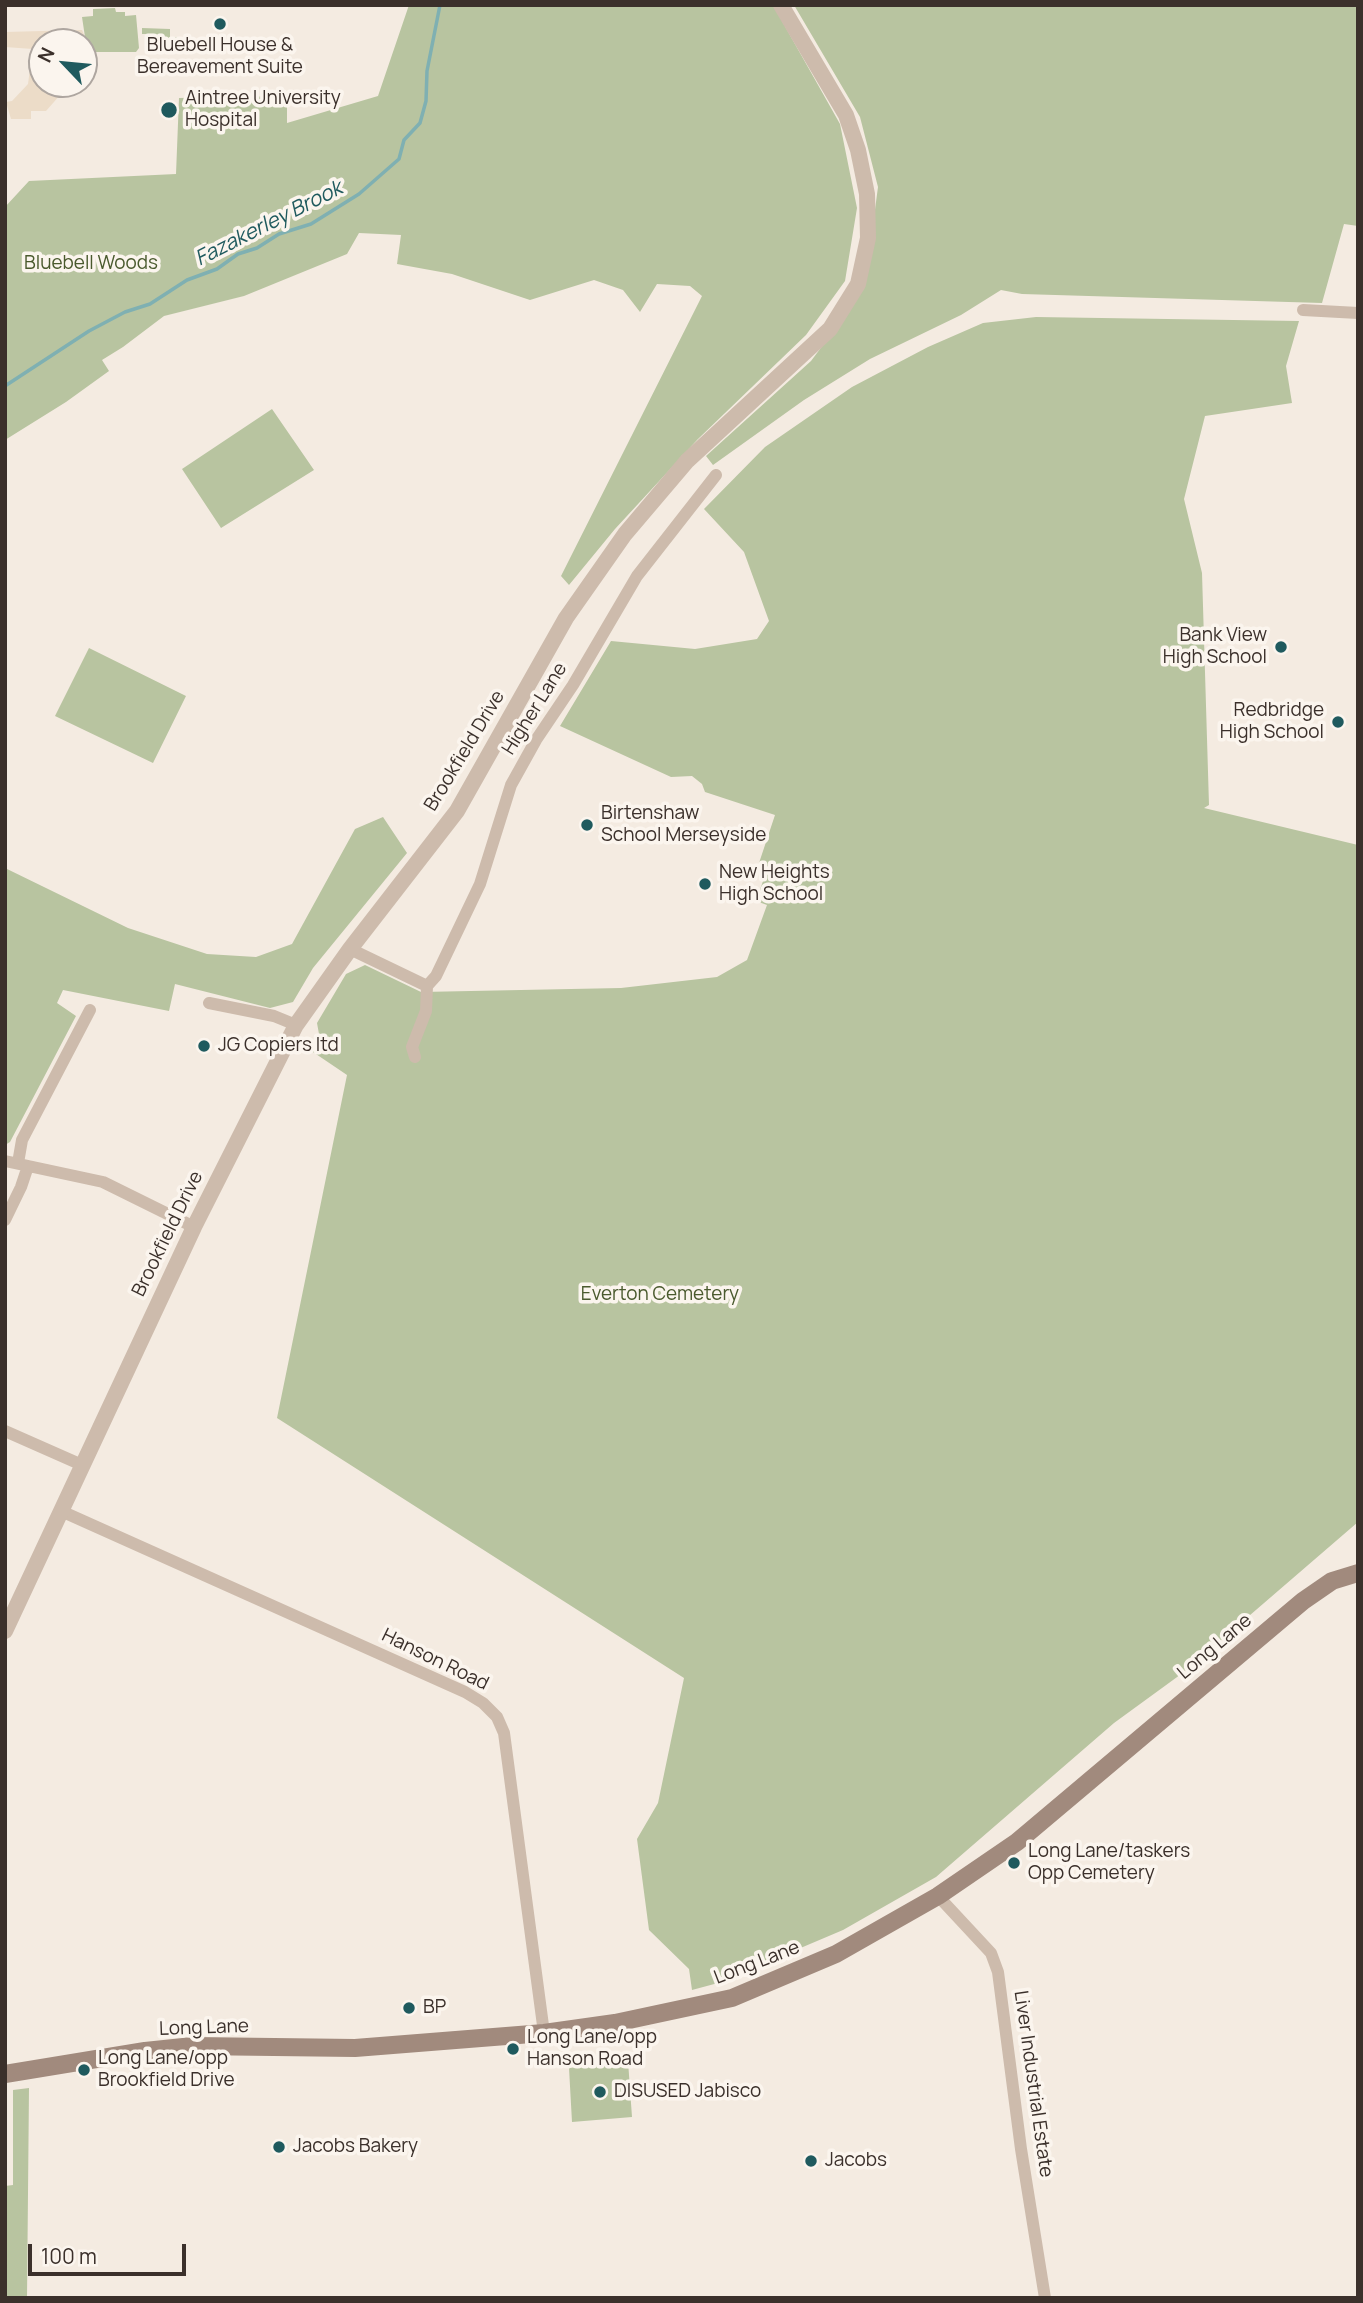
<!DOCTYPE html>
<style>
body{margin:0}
#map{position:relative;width:1363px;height:2303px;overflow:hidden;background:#f4ebe1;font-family:Manrope,sans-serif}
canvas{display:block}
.frame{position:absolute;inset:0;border:7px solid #3b302b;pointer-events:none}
.north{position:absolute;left:28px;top:28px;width:70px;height:70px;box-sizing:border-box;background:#fbf5ee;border:2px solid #aea6a0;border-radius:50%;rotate:296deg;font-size:19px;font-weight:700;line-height:28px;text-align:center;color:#3b302b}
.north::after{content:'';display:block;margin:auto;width:24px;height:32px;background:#1f5a5e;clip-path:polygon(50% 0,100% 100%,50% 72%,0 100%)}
.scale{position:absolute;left:28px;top:2244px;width:158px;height:32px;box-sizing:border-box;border:4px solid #3b302b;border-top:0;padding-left:9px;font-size:21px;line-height:24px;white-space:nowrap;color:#3b302b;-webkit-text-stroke:5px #fbf5ee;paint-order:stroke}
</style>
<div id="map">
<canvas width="1363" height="2303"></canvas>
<div class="frame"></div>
<div class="north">N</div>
<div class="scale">100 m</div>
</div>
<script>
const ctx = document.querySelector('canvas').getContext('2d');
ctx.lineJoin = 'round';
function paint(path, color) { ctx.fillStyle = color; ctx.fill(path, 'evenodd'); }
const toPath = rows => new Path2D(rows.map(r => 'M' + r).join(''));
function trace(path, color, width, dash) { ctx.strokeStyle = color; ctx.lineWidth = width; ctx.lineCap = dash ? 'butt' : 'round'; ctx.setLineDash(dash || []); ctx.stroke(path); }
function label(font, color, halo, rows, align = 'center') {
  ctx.font = font + ' Manrope,sans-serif'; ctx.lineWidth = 7; ctx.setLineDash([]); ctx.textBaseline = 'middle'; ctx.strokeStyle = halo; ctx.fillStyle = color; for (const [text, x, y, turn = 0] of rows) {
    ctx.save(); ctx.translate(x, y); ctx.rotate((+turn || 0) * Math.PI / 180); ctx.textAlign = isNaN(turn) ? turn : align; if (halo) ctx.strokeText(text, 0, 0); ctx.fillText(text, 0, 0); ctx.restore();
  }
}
paint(toPath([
 [409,5,773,5,840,124,857,208,845,281,806,335,698,439,615,529,569,585,561,576,702,296,690,286,657,284,640,312,623,290,594,280,530,300,452,274,397,264,401,235,359,233,347,254,244,296,164,316,123,347,102,360,109,371,66,402,5,440,5,207,29,181,176,174,179,98,287,96,287,123,378,96],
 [794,5,1358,5,1358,226,1344,224,1322,303,1022,294,1001,290,961,315,870,359,804,400,713,465,706,456,811,361,847,313,868,262,878,187,860,117],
 [115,8,116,12,125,12,125,16,136,15,139,48,136,52,84,52,84,42,81,42,85,37,82,17,93,16,93,9],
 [142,28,170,29,170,37,180,37,180,41,175,48,167,52,149,51,149,34,142,34],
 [1036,317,1299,321,1286,366,1292,403,1205,416,1184,499,1202,573,1209,805,1204,808,1358,845,1358,1522,1184,1672,1114,1723,936,1877,843,1930,718,1983,692,1990,689,1969,649,1930,637,1839,658,1803,684,1678,277,1418,347,1075,310,1050,319,1034,317,1023,346,974,365,965,421,992,621,988,717,977,747,960,767,905,756,901,768,867,759,863,775,815,705,792,702,784,692,776,671,777,560,726,611,641,695,649,757,639,769,621,744,552,704,509,765,447,852,387,928,347,983,323],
 [272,409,314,470,221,528,182,469],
 [89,648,186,696,153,763,55,716],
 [383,817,407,853,313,968,293,1002,270,1008,175,984,169,1011,63,990,57,1003,76,1016,10,1142,5,1145,5,868,128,928,207,954,256,957,292,944,355,829],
 [628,2061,632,2117,572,2122,569,2068],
 [29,2088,27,2298,5,2298,5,2186,13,2185,13,2090]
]), '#b8c4a0');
paint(toPath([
 [80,30,82,30,85,37,81,42,42,42,42,53,33,49,5,47,5,32],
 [42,65,42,84,61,84,61,94,46,111,31,111,31,119,11,119,6,102,12,101,28,84,30,69,33,66]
]), '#ecdcc8');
trace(toPath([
 [5,386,89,331,125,312,150,304,187,280,217,269,238,254,257,248,279,234,311,224,359,194,399,159,404,140,420,123,426,101,427,71,440,5]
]), '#7fb0b2', 3.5);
trace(toPath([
 [1303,310,1358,313],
 [350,949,427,986,436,976,480,884,511,785,536,740,573,685,637,576,716,475],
 [209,1003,274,1016,296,1025],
 [415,1057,412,1047,426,1011,427,986],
 [5,1161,103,1182,194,1227],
 [18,1163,22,1140,90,1010],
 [5,1220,21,1187,28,1166],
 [5,1431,82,1465],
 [61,1511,465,1692,483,1703,497,1717,504,1733,544,2033],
 [938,1896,991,1953,998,1972,1021,2149,1045,2298]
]), '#cdbbac', 12);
trace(toPath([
 [5,1631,194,1227,296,1025,350,949,457,811,566,618,625,534,687,461,830,329,858,284,868,238,867,194,858,150,846,115,781,5]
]), '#cdbbac', 16);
trace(toPath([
 [5,2074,145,2051,193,2046,355,2048,544,2033,615,2023,732,1998,836,1954,938,1896,1017,1842,1303,1601,1332,1581,1358,1573]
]), '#a18a7d', 18);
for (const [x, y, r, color] of [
 [220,24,7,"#1f5a5e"],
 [169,110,9,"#1f5a5e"],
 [1281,647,7,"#1f5a5e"],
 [1338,722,7,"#1f5a5e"],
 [587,825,7,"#1f5a5e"],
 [705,884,7,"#1f5a5e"],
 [204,1046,7,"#1f5a5e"],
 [1014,1863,7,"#1f5a5e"],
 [409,2008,7,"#1f5a5e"],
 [513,2049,7,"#1f5a5e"],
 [84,2070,7,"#1f5a5e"],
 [600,2092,7,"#1f5a5e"],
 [279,2147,7,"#1f5a5e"],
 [811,2161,7,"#1f5a5e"]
]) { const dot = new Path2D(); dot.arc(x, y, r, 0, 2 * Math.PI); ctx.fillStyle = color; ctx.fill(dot); trace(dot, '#fbf5ee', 2.5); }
label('19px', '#3b302b', '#fbf5ee', [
 ["Bluebell House &",220,46,"center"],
 ["Bereavement Suite",220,68,"center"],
 ["Aintree University",185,99],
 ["Hospital",185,121],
 ["Bank View",1267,636,"right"],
 ["High School",1267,658,"right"],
 ["Redbridge",1324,711,"right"],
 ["High School",1324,733,"right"],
 ["Birtenshaw",601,814],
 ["School Merseyside",601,836],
 ["New Heights",719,873],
 ["High School",719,895],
 ["JG Copiers ltd",218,1046],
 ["Long Lane/taskers",1028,1852],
 ["Opp Cemetery",1028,1874],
 ["BP",423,2008],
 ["Long Lane/opp",527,2038],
 ["Hanson Road",527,2060],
 ["Long Lane/opp",98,2059],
 ["Brookfield Drive",98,2081],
 ["DISUSED Jabisco",614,2092],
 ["Jacobs Bakery",293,2147],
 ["Jacobs",825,2161]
], 'left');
label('19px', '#4a5a2e', '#fbf5ee', [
 ["Bluebell Woods",91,264],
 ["Everton Cemetery",660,1295]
]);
label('19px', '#3b302b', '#fbf5ee', [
 ["Higher Lane",535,709,-58],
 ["Brookfield Drive",465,751,-59],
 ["Brookfield Drive",168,1234,-64],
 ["Long Lane",1215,1647,-40],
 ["Hanson Road",435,1660,26],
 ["Long Lane",757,1963,-21],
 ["Long Lane",204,2028,-2],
 ["Liver Industrial Estate",1033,2084,82]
]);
label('italic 21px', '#1f5a5e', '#fbf5ee', [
 ["Fazakerley Brook",269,224,-27]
]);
</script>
